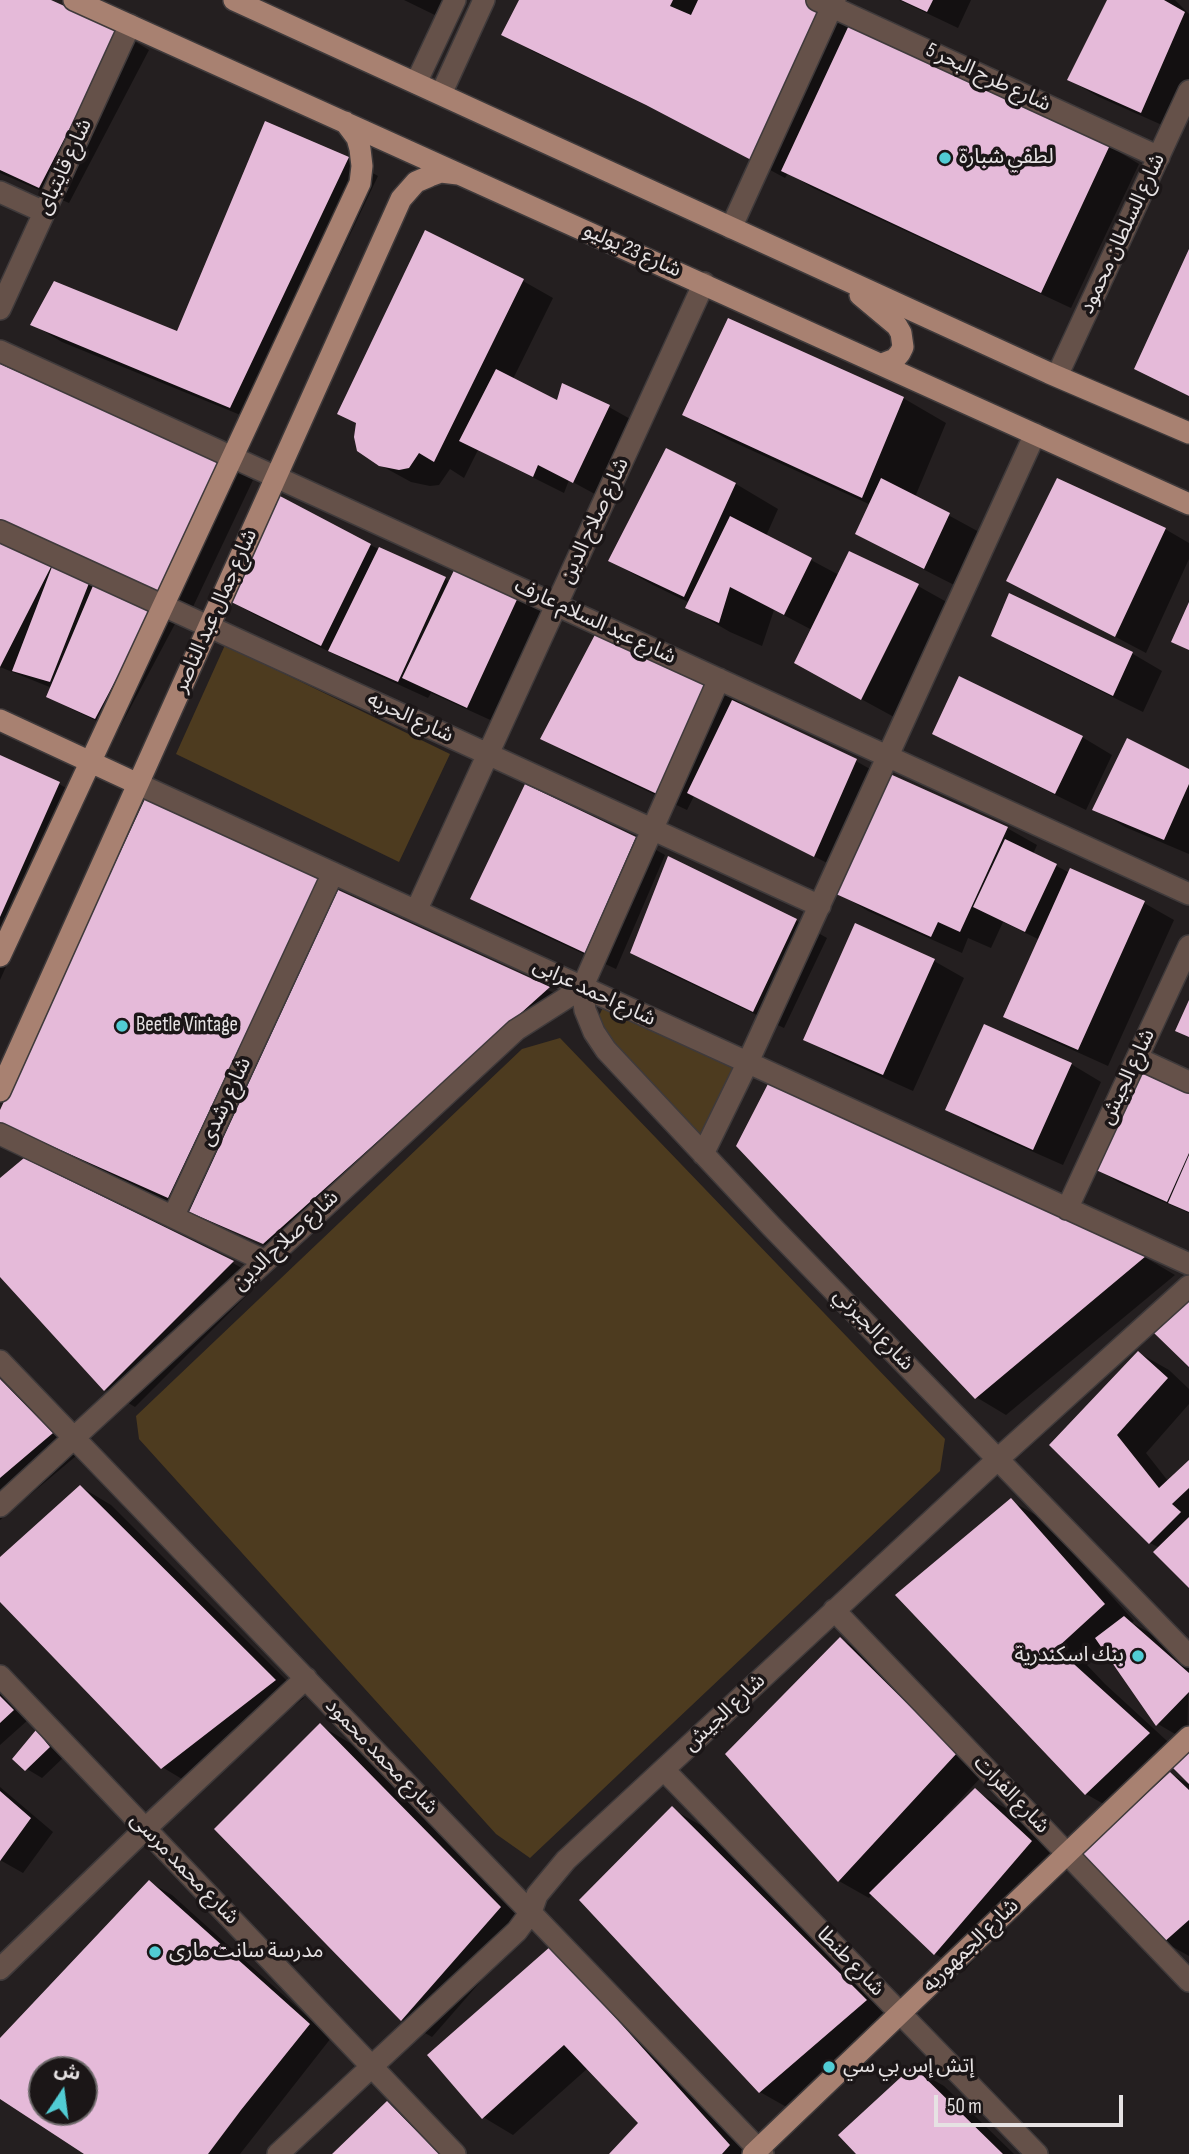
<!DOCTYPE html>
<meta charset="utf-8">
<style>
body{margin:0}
#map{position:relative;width:1189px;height:2154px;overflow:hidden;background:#241f20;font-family:"Sofia Sans Condensed","Noto Sans Arabic",sans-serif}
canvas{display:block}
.north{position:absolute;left:28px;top:2056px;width:70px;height:70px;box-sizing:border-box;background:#1b1617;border:2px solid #6c6869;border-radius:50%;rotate:13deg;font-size:19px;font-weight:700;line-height:28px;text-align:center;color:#e6e2e3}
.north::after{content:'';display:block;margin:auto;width:24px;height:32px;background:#51ccd4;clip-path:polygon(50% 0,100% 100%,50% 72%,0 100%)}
.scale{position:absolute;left:934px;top:2095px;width:189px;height:32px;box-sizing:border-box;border:4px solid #e6e2e3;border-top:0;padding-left:9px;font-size:21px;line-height:24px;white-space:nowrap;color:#e6e2e3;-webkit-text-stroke:5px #1b1617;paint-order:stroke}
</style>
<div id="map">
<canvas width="1189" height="2154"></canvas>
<div class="north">ش</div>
<div class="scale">50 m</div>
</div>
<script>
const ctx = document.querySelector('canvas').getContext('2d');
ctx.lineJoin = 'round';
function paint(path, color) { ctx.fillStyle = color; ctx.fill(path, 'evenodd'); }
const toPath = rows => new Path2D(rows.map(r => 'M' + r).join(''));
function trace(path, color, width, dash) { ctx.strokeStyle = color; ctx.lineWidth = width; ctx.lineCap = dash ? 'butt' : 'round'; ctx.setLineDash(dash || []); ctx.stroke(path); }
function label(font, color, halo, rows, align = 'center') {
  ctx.font = font + ' "Sofia Sans Condensed","Noto Sans Arabic",sans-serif'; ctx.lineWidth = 7; ctx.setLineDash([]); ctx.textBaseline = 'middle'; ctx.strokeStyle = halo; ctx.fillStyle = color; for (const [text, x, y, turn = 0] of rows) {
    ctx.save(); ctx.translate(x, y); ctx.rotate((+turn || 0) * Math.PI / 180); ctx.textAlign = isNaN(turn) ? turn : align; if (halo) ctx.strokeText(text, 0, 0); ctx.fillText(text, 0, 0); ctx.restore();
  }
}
paint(toPath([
 [225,645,450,754,399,862,176,754],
 [604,1005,738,1068,700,1143,595,1025],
 [560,1038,945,1439,940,1471,530,1858,496,1834,139,1439,136,1416,522,1049]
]), '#4d3b1f');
paint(toPath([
 [0,0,47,0,119,32,149,50,69,203,0,173],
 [404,0,450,0,441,18],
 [521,0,802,0,1109,146,1139,164,1071,308,813,188,788,173,785,178,679,121,534,52,504,35],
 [899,0,971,0,958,28],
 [1109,0,1175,0,1189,14,1189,88,1171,129,1099,97,1069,80],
 [348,159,378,176,260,423,62,342,32,324,178,334],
 [523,281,553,298,513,379,558,402,563,386,609,407,639,424,604,499,569,480,564,493,478,450,464,478,450,469,439,485,430,486,411,482,380,465],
 [0,366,223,463,253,480,191,611,0,522],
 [903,398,946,423,915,497,992,539,968,592,901,558,858,533,871,505,727,439,684,415],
 [666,450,736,484,778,509,766,536,839,575,918,586,961,610,905,723,839,687,812,630,774,610,762,646,730,632,687,607,690,603,653,585,610,561],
 [279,497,380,550,451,582,458,567,549,611,497,723,431,693,428,698,360,667,255,615,225,598],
 [1165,529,1189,543,1189,559,1146,653,1008,580],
 [0,533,176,622,118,731,71,709,49,696,52,688,0,667],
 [1010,596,1133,654,1162,671,1143,712,1023,653,993,635],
 [711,685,740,703,739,705,856,761,889,780,1007,828,1037,845,1033,854,1070,873,1071,870,1144,903,1174,920,1108,1066,1035,1033,1005,1016,1040,940,1003,922,991,948,968,938,962,953,868,911,838,893,847,873,694,796,687,810,573,756,543,739],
 [934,733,1082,737,1112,755,1086,810,964,750],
 [0,757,59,784,82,797,0,980],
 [1189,771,1189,854,1125,827,1095,809],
 [635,838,665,855,616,969,502,916,473,899],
 [669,858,797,921,827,938,784,1028,662,970,632,952],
 [319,879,348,897,563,997,279,1251,206,1220,191,1211,27,1138,0,1122,0,1114],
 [934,961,964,978,913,1091,835,1056,805,1039],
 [1071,1064,1101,1082,1063,1165,977,1127,948,1110],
 [771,1083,1146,1258,1175,1275,1006,1415,976,1397],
 [1189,1096,1189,1213,1120,1183,1098,1170],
 [24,1160,233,1263,262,1280,135,1407,105,1389,0,1274,0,1181],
 [1139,1353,1169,1370,1189,1389,1189,1404,1146,1453,1168,1481,1189,1462,1189,1585,1160,1548,1150,1543,1052,1445],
 [0,1378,24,1392,82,1451,0,1520],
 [81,1487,111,1505,304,1698,192,1785,162,1767,0,1600,0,1560],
 [1011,1501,1041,1518,1134,1621,1132,1623,1154,1635,1189,1666,1187,1741,1158,1724,1104,1649,1087,1665,1105,1684,1178,1751,1116,1811,1086,1794],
 [840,1639,870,1656,986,1772,943,1818,945,1820,975,1791,1005,1808,1061,1859,964,1971,935,1954,873,1894,869,1898,839,1881],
 [0,1690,28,1720,0,1745],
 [321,1726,350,1743,530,1925,432,2037,402,2020],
 [36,1733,51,1741,64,1757,42,1778,27,1769],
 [1171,1774,1189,1784,1189,1956,1164,1942],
 [0,1787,53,1832,23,1873,0,1860],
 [672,1809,702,1826,895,2018,790,2109,760,2092],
 [149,1882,172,1895,331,2038,240,2154,87,2154,0,2097,0,2041],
 [42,2070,84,2070,84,2112,42,2112],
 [551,1948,750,2154,611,2154,641,2123,588,2068,513,2135,483,2117],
 [914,2069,944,2086,1014,2154,858,2154],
 [388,2103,417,2120,450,2154,334,2154]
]), '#0007');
paint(toPath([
 [0,0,51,0,120,31,39,188,0,170],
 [519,0,673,0,670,6,691,15,698,0,806,0,826,9,755,162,646,105,501,35],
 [901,0,933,0,927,12],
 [1107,0,1164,0,1185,12,1141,113,1067,80],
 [850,23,1110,145,1041,293,781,171],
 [265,121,349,157,230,408,30,325,54,281,177,331],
 [425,230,524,279,434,462,419,453,409,468,399,470,379,466,357,451,354,437,356,423,337,414],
 [1189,249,1189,396,1134,369],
 [728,318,904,397,862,498,682,415],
 [0,364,224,462,160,596,99,564,0,519],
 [496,369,557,400,562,383,610,405,573,483,538,465,533,477,459,441],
 [666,448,736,483,684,597,608,561],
 [881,478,950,513,924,569,855,534],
 [1057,478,1166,528,1115,637,1006,581],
 [278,495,371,544,321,646,223,598],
 [730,516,812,558,784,615,730,587,719,623,685,608],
 [0,531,93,573,50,682,12,671,55,559,0,667],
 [379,547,446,577,398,682,328,651],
 [849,551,919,584,861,700,794,663],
 [457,564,520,593,467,708,402,678],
 [95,581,154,608,95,719,46,697],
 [1009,593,1133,652,1113,696,991,636],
 [1189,602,1189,650,1171,642],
 [599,627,711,684,657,794,540,739],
 [959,676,1083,736,1055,794,932,734],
 [732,700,857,759,814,857,687,793],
 [1127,738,1189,769,1189,784,1164,840,1092,810],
 [0,755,60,782,0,917],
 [890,774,1008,827,960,932,938,922,931,937,836,894],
 [525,784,636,837,585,953,470,899],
 [145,799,320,877,168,1198,0,1123,0,1110],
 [1005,839,1057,864,1025,932,973,907],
 [668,856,797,919,753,1012,630,953],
 [1070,868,1145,901,1078,1050,1003,1017],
 [338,890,550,987,263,1244,189,1212],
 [855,923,935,959,883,1075,803,1040],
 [1189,1000,1189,1037,1175,1031],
 [984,1024,1072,1063,1033,1150,945,1110],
 [1140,1072,1189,1094,1189,1153,1167,1202,1096,1170],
 [770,1080,1146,1256,975,1399,736,1146],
 [1189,1155,1189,1212,1168,1203],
 [24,1158,234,1261,104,1391,0,1277,0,1178],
 [1189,1301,1189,1367,1154,1333],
 [1138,1351,1168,1378,1117,1435,1159,1488,1189,1460,1189,1488,1172,1504,1181,1512,1149,1544,1049,1445],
 [0,1379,53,1433,0,1478],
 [80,1485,276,1680,161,1769,0,1602,0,1557],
 [1011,1498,1105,1604,1058,1647,1075,1665,1150,1733,1085,1795,895,1595],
 [1189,1517,1189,1588,1153,1552],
 [1124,1616,1189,1673,1189,1692,1156,1726,1095,1638],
 [840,1637,957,1753,838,1882,725,1754],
 [0,1696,14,1710,0,1723],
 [320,1723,501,1907,401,2021,214,1829],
 [36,1730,50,1747,25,1771,12,1759],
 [1189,1751,1189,1784,1173,1768],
 [1170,1772,1189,1790,1189,1920,1163,1943,1080,1855],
 [975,1788,1032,1841,934,1955,869,1893],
 [0,1791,31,1818,0,1861],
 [672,1806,867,2000,759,2093,579,1900],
 [149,1880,310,2024,241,2110,208,2154,84,2154,0,2099,0,2038],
 [42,2070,84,2070,84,2112,42,2112],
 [551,1946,730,2145,722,2154,609,2154,638,2123,564,2045,482,2119,427,2055],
 [913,2066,1003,2154,856,2154,838,2135],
 [387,2101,439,2154,332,2154]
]), '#e5bad9');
const minor = toPath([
 [817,0,1159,157],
 [416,83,455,0],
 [441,94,484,0],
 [0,192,44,212],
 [731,228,835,0],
 [0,309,130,25],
 [0,351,1189,894],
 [1057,376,1189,91],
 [0,531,820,906],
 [138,784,1189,1264],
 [416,911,704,283],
 [582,988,585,1010,594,1032,606,1050,771,1226,1189,1656],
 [582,988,719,679],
 [1137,1058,1189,1082],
 [0,1134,265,1261],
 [703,1154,747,1064,1035,434],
 [1067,1209,1189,946],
 [173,1217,333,873],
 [0,1361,763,2154],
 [0,1506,516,1030,582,988],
 [834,1610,1189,1981],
 [0,1676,455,2154],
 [664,1770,1037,2154],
 [0,1969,145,1829,306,1678],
 [278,2154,517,1931,531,1912,537,1895,566,1860,998,1459,1189,1286]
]);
const major = toPath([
 [74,0,1189,504],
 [234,0,1049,373,1189,433],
 [860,295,897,326,901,333,903,347,900,353,895,359,882,364],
 [0,720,138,784],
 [0,956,360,183,362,166,360,149,357,138,345,122],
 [0,1091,401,199,416,182,430,176,441,172,458,174],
 [753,2154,1189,1737]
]);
trace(minor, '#3f3a3b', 24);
trace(major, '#3f3a3b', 24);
trace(minor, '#655149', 21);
trace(major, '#a88171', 21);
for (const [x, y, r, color] of [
 [945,158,7,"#51ccd4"],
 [122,1026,7,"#51ccd4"],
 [1138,1656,7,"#51ccd4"],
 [155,1952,7,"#51ccd4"],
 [829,2067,7,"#51ccd4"]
]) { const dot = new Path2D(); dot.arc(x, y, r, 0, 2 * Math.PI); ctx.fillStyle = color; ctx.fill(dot); trace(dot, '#1b1617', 2.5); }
label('21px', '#e6e2e3', '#1b1617', [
 ["شارع طرح البحر 5",988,78,25],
 ["شارع قايتباى",65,167,-65],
 ["شارع السلطان محمود",1123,234,-65],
 ["شارع 23 يوليو",632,251,24],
 ["شارع صلاح الدين",595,521,-65],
 ["شارع جمال عبد الناصر",216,611,-66],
 ["شارع عبد السلام عارف",595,622,25],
 ["شارع الحريه",410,718,25],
 ["شارع احمد عرابى",594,993,25],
 ["شارع الجيش",1128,1077,-65],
 ["شارع رشدى",226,1102,-65],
 ["شارع صلاح الدين",286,1241,-43],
 ["شارع الجبرتي",873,1330,46],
 ["شارع الجيش",725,1713,-43],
 ["شارع محمد محمود",381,1757,46],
 ["شارع الفرات",1011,1795,46],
 ["شارع محمد مرسى",184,1869,46],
 ["شارع الجمهوريه",971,1946,-44],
 ["شارع طنطا",850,1962,46]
]);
label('21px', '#e6e2e3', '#1b1617', [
 ["لطفي شبارة",959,158],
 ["Beetle Vintage",136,1026],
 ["بنك اسكندرية",1124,1656,"right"],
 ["مدرسة سانت مارى",169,1952],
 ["إتش إس بي سي",843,2067]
], 'left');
</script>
